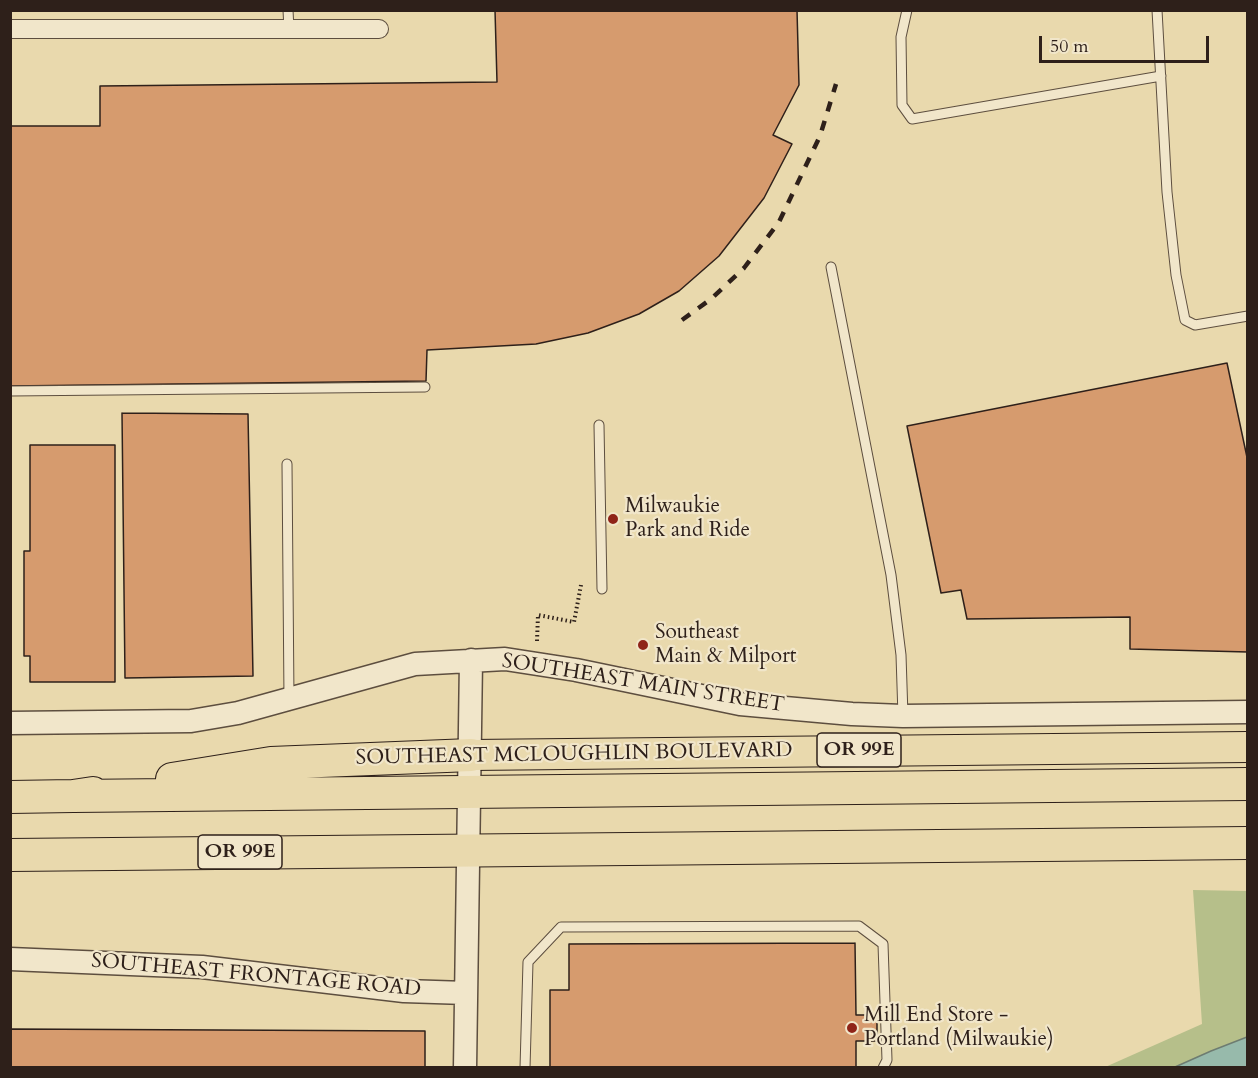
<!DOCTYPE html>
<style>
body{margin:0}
#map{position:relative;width:1258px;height:1078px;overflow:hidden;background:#e9d9ad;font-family:Cardo,serif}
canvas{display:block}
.frame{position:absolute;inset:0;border:12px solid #2e201a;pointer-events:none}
.scale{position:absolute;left:1039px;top:36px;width:170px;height:27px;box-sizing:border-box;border:3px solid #2e201a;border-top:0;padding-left:8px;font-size:18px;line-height:21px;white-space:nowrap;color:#2e201a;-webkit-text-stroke:4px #f1e6ca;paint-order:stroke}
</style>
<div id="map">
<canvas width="1258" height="1078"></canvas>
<div class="frame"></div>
<div class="scale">50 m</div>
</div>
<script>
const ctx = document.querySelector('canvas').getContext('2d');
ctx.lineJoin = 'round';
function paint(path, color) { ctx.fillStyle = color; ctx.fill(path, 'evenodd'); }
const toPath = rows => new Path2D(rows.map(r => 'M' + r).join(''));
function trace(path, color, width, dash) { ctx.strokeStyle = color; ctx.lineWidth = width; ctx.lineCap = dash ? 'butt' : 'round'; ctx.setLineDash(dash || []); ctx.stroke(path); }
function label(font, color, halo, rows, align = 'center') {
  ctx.font = font + ' Cardo,serif'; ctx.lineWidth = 4.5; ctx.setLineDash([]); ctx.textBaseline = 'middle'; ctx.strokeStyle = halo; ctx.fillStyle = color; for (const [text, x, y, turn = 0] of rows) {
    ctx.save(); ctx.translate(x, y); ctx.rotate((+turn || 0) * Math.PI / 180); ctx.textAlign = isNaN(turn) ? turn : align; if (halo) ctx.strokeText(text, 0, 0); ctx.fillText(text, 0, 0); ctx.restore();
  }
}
paint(toPath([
 [1193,890,1247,891,1247,1037,1175,1067,1103,1068,1202,1024]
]), '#b6bf8a');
const water = toPath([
 [1247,1037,1247,1067,1175,1067,1211,1051,1247,1037]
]);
paint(water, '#97baab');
trace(water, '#6d7c71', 1.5);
const building = toPath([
 [495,10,797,10,799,85,773,135,792,144,764,198,719,256,679,291,639,314,588,333,536,344,427,350,426,381,10,386,10,126,100,126,100,86,497,82,495,10],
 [1227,363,1248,462,1248,652,1130,649,1130,617,967,619,961,590,941,593,907,426,1227,363],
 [122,413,248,414,253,676,125,678,122,413],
 [30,445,115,445,115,682,30,682,30,656,24,656,24,551,30,551,30,445],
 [855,943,856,1015,877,1015,877,1041,856,1041,856,1068,550,1068,550,990,569,990,569,944,855,943],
 [10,1029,425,1031,425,1068,10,1068,10,1029]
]);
paint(building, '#d69b6e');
trace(building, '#2e201a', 1.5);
const service = toPath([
 [288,10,289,30],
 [907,10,901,37,902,105,912,119,1161,76],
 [1157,10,1167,192,1176,275,1185,320,1195,325,1248,316],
 [831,267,891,575,901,655,903,716],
 [10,391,425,387],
 [599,425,602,589],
 [287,464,289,699],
 [525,1068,528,962,561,927,859,926,883,944,887,1060,883,1068]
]);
const minor = toPath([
 [10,29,379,29]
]);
const tertiary = toPath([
 [10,723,191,721,238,713,415,664,505,659,576,670,740,704,852,714,903,716,1248,712],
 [10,959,202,967,404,991,466,993],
 [465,1068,471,660]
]);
const primary = toPath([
 [471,755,1248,747]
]);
const trunk = toPath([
 [172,779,271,763,471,755],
 [73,796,1248,784],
 [10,797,73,796,93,793],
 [10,855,1248,843]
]);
trace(service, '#5d4e3f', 11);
trace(minor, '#5d4e3f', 20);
trace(tertiary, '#5d4e3f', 25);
trace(primary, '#2e201a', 32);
trace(trunk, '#2e201a', 34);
trace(toPath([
 [537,641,538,615,574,622,581,585]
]), '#2e201a', 4, [1.5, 3]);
trace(service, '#f1e6ca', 9);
trace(minor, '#f1e6ca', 18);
trace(tertiary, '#f1e6ca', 22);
trace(primary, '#e9d9ad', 30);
trace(trunk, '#e9d9ad', 32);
trace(toPath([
 [682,320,711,299,744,268,779,222,820,136,836,84]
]), '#2e201a', 4.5, [10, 10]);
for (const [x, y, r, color] of [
 [613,519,6,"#8f2418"],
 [643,645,6,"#8f2418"],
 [852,1028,6,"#8f2418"]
]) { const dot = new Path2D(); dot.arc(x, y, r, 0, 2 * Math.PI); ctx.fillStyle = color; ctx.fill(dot); trace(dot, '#f1e6ca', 2); }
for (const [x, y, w] of [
 [859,750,84],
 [240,852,84]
]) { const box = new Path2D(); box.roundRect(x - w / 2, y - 17, w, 34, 4.5); ctx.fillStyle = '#f1e6ca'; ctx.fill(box); trace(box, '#2e201a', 1.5); }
label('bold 20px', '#2e201a', null, [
 ["OR 99E",859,750],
 ["OR 99E",240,852]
]);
label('21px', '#2e201a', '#f1e6ca', [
 ["Milwaukie",625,507],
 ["Park and Ride",625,531],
 ["Southeast",655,633],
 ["Main & Milport",655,657],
 ["Mill End Store -",864,1016],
 ["Portland (Milwaukie)",864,1040]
], 'left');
label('21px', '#2e201a', '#f1e6ca', [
 ["SOUTHEAST MAIN STREET",643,684,9],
 ["SOUTHEAST MCLOUGHLIN BOULEVARD",574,755,-1],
 ["SOUTHEAST FRONTAGE ROAD",256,976,5]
]);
</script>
